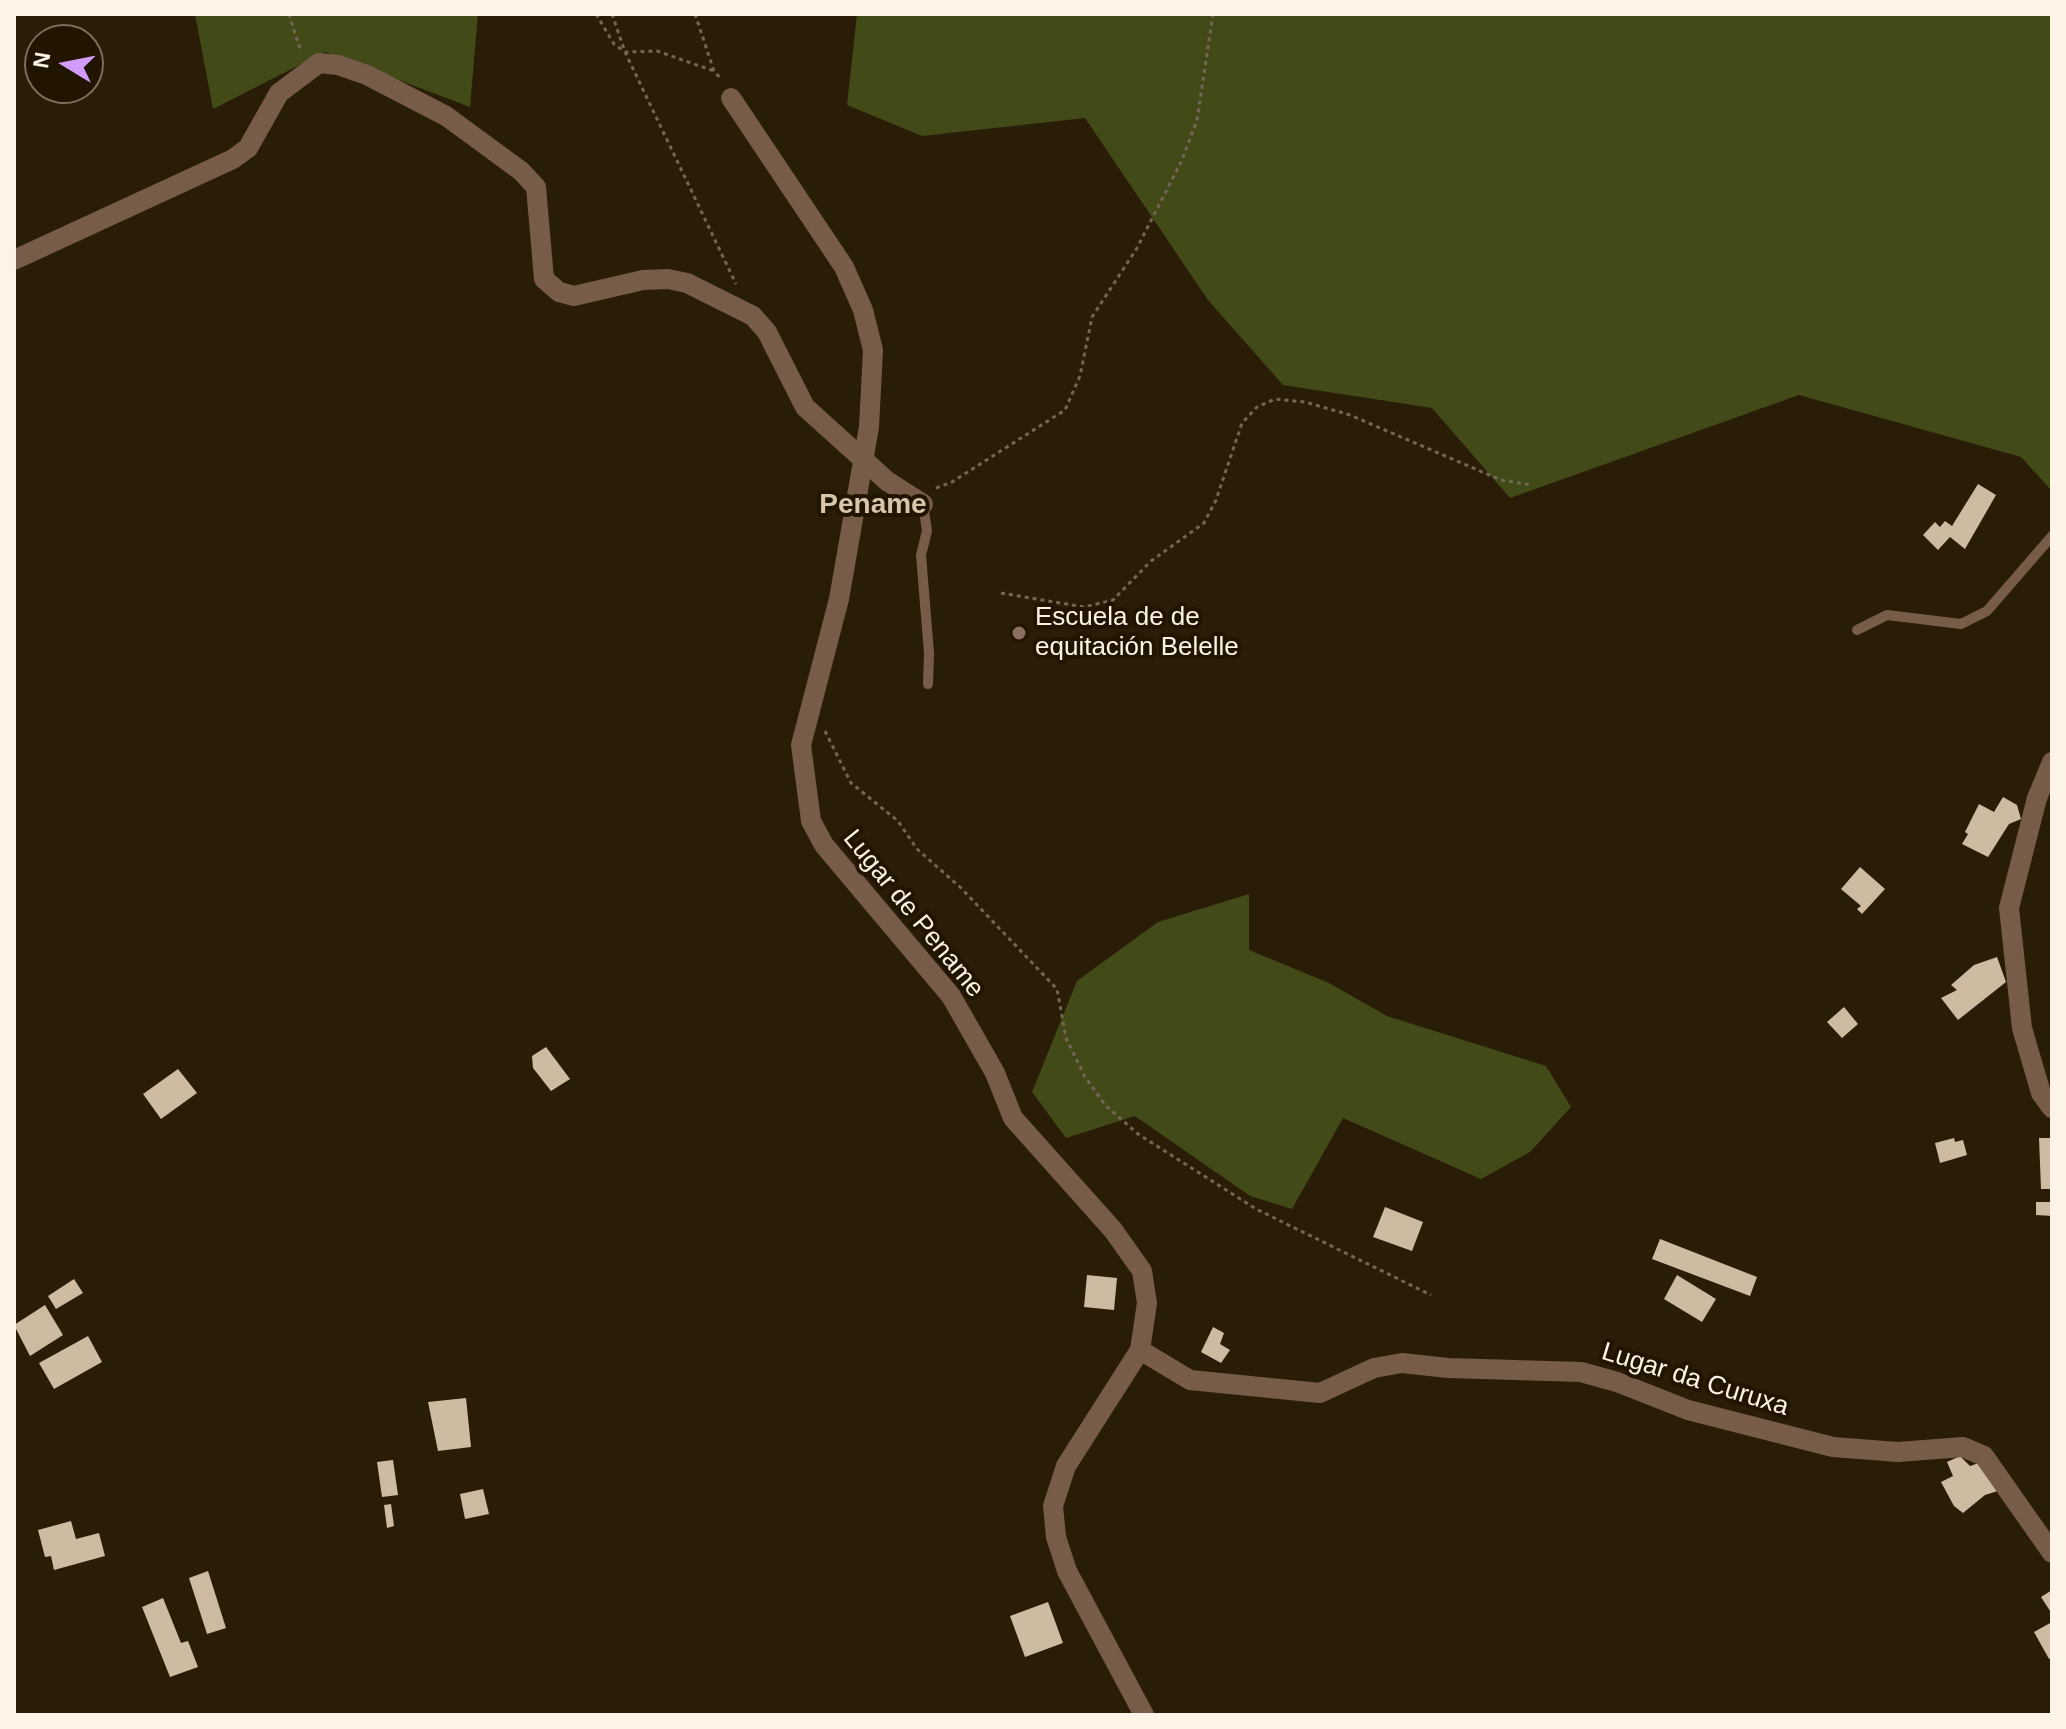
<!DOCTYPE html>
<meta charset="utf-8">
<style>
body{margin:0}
#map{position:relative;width:2066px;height:1729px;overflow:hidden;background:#2a1d08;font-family:Arial,sans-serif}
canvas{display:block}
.frame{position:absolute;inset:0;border:16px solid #fdf3e6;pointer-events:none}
.north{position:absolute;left:24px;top:24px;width:80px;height:80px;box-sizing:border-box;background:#211401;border:2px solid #796d5d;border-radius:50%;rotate:280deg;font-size:22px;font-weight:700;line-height:32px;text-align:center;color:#fdf3e6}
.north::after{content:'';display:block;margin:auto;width:28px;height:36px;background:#d29cfd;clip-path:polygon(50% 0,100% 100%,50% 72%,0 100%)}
</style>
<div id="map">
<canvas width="2066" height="1729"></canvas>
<div class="frame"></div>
<div class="north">N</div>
</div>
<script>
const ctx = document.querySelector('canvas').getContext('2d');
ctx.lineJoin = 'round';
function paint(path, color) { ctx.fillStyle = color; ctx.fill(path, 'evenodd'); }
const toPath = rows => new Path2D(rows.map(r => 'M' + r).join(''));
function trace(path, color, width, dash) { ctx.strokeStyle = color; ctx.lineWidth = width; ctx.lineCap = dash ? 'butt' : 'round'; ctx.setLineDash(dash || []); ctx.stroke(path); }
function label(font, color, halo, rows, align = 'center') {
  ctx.font = font + ' Arial,sans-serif'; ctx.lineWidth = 8; ctx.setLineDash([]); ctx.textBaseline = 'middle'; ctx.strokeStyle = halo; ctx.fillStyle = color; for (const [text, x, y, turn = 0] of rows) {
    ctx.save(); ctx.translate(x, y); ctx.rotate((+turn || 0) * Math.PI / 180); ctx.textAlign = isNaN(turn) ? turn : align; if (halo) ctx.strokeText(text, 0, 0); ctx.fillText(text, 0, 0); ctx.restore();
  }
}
paint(toPath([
 [195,14,478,14,470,107,325,52,213,109],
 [857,14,2052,14,2052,491,2021,457,1799,395,1510,498,1432,408,1283,385,1208,300,1085,118,922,136,847,105],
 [1249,894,1249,950,1329,983,1387,1016,1546,1066,1571,1107,1530,1152,1481,1179,1343,1118,1292,1209,1250,1196,1135,1116,1066,1138,1032,1092,1077,981,1158,922]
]), '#424a17');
paint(toPath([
 [1978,484,1996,495,1965,549,1950,537,1938,550,1923,535,1935,522,1940,527,1945,521,1952,526],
 [2003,797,2017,805,2021,819,2009,824,1988,857,1962,844,1968,834,1965,832,1979,804,1994,812],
 [1860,867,1885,889,1862,914,1857,909,1861,906,1841,889],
 [1997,957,2006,982,1958,1020,1941,998,1957,990,1951,985,1974,965],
 [1844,1007,1858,1024,1842,1038,1827,1022],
 [546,1047,570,1079,551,1091,533,1068,532,1056],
 [178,1069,197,1093,161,1119,143,1094],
 [1954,1138,1955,1142,1963,1140,1967,1155,1940,1163,1935,1143],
 [2039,1138,2052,1138,2052,1189,2041,1189],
 [2036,1202,2052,1202,2052,1216,2036,1215],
 [1385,1207,1423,1222,1412,1251,1373,1237],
 [1660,1239,1757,1277,1750,1296,1652,1259],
 [1087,1275,1117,1278,1114,1310,1084,1307],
 [1677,1275,1716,1299,1702,1322,1664,1299],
 [74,1279,83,1293,56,1309,48,1296],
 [45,1305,63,1335,30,1356,14,1325],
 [1213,1327,1224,1333,1220,1344,1230,1350,1221,1363,1201,1352],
 [88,1336,102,1362,54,1389,39,1363],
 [466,1398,471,1447,438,1451,428,1402],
 [1960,1456,1970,1466,1979,1463,2001,1490,1985,1495,1963,1513,1954,1506,1941,1482,1953,1476,1947,1462],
 [393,1460,398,1495,382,1497,377,1462],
 [483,1489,489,1514,465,1519,460,1494],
 [391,1504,394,1526,387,1528,384,1505],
 [71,1521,76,1539,99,1533,105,1556,54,1570,51,1556,45,1557,38,1530],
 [208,1571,226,1628,207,1634,189,1578],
 [2052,1590,2052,1614,2041,1597],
 [163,1598,181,1643,188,1641,198,1667,170,1677,142,1607],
 [1048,1602,1063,1643,1025,1657,1010,1616],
 [2052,1622,2052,1657,2049,1659,2034,1632]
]), '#cdbca2');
trace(toPath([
 [289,14,299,46,304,50],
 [596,14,614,44,625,52,657,51,714,71],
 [612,14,625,52,736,284],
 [695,14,714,71,722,80],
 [936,488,952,482,1065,410,1080,376,1092,317,1137,248,1182,160,1197,120,1213,14],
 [1001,593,1084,607,1113,600,1151,561,1204,523,1216,500,1242,423,1257,407,1275,399,1305,402,1350,415,1501,480,1531,485],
 [825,731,851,783,898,821,917,849,961,888,1057,989,1066,1038,1085,1077,1106,1106,1138,1134,1256,1209,1431,1295]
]), '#726654', 3, [4, 4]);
trace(toPath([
 [923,504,927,531,921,555,929,653,928,684],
 [1857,630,1887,615,1961,624,1987,611,2052,536]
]), '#765c49', 10);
trace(toPath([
 [731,98,844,267,863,310,873,350,869,427,839,599,801,745,811,821,824,845,951,996,995,1073,1013,1118,1113,1230,1142,1271,1147,1303,1140,1350,1066,1466,1053,1506,1056,1537,1067,1571,1144,1715],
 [14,260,233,159,248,148,279,93,319,63,338,65,367,75,446,116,521,171,536,187,544,279,559,292,574,296,643,280,668,279,687,283,753,316,767,332,805,407,887,481,923,504],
 [2052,762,2037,798,2009,908,2022,1028,2041,1093,2052,1108],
 [1140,1350,1190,1380,1320,1393,1374,1368,1402,1363,1448,1368,1581,1372,1617,1382,1688,1410,1833,1447,1898,1452,1963,1447,1984,1456,2052,1553]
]), '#765c49', 20);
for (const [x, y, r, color] of [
 [1019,633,8,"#8d6e63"]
]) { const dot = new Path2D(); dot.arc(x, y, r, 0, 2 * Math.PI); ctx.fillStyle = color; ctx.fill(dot); trace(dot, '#211401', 3); }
label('26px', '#fdf3e6', '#211401', [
 ["Escuela de de",1035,618],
 ["equitación Belelle",1035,648]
], 'left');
label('26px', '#fdf3e6', '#211401', [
 ["Lugar de Pename",913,914,51],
 ["Lugar da Curuxa",1695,1380,17]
]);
label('bold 28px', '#d7c5ac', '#211401', [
 ["Pename",873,505]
]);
</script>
